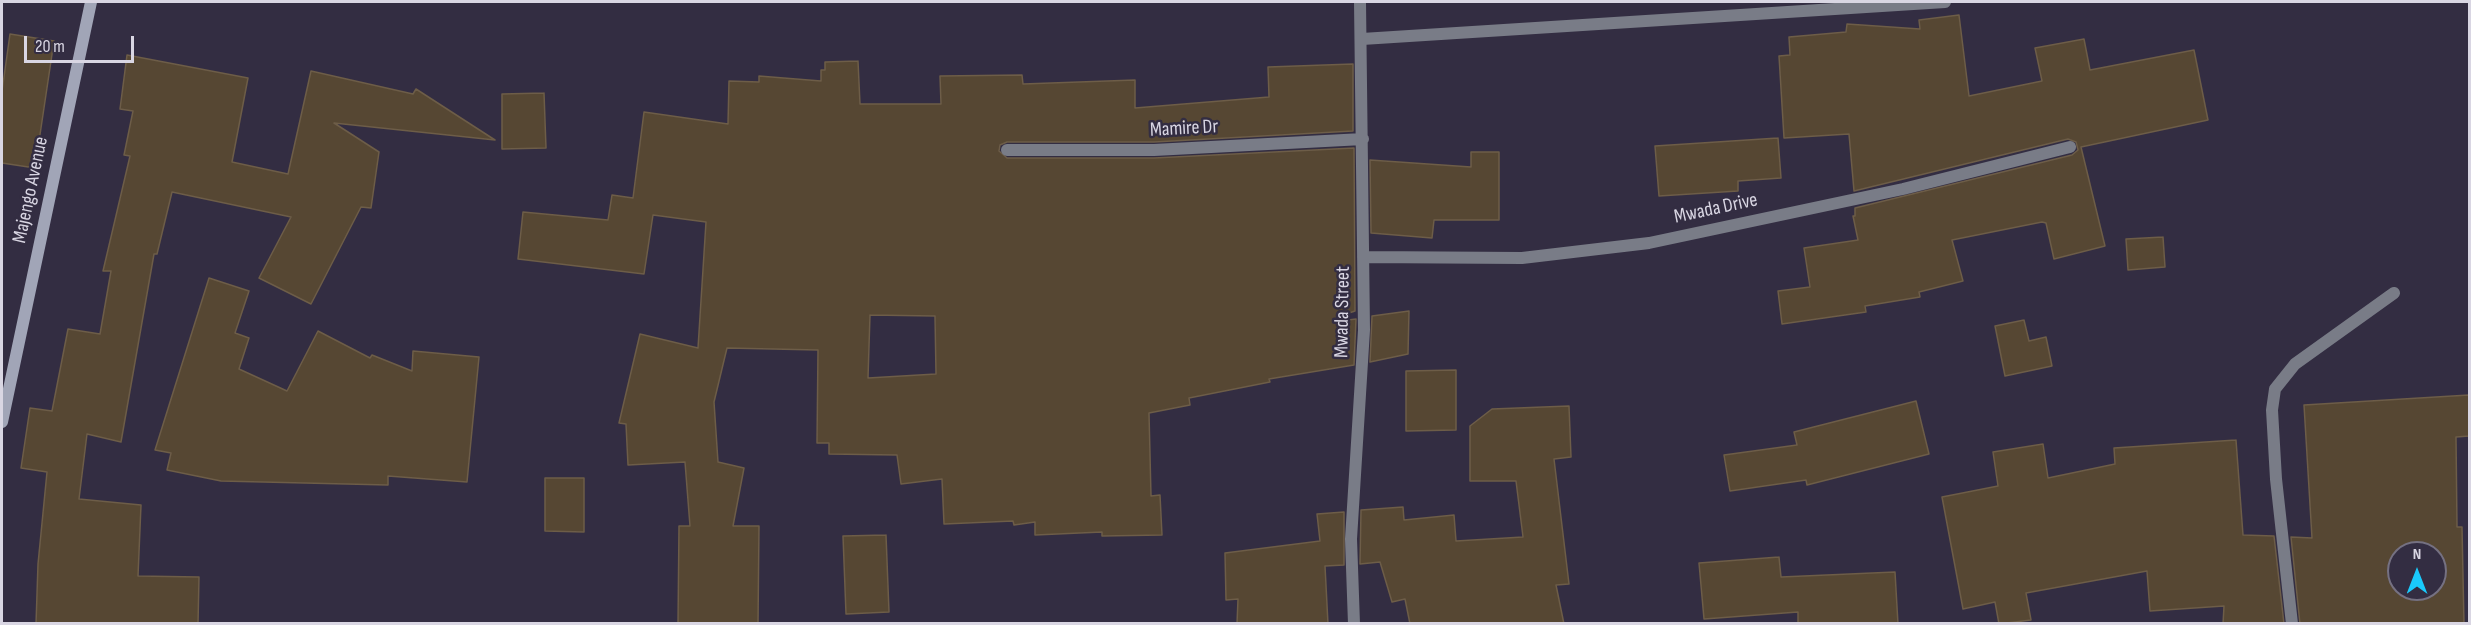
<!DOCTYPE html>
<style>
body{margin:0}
#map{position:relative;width:2471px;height:625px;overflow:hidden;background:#332d42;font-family:"Sofia Sans Condensed",sans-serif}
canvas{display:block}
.frame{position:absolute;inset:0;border:3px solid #d9d6e3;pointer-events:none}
.north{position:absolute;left:2387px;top:541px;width:60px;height:60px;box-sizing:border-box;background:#332d42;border:2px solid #757182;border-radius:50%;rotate:0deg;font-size:16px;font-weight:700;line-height:24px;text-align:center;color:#d9d6e3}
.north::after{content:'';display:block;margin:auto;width:21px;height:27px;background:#1acafc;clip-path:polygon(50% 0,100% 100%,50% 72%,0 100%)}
.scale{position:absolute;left:24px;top:36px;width:110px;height:27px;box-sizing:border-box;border:3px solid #d9d6e3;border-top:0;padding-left:8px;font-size:18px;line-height:21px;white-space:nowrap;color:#d9d6e3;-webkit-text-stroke:4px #332d42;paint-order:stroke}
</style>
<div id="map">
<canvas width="2471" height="625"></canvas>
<div class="frame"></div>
<div class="north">N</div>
<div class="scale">20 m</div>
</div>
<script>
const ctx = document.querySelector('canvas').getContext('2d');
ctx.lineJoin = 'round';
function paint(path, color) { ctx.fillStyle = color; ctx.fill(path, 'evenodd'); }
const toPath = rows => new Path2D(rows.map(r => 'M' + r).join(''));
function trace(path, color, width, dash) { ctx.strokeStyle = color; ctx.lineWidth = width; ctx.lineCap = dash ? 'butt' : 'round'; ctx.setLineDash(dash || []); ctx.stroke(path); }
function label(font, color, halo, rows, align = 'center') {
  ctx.font = font + ' "Sofia Sans Condensed",sans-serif'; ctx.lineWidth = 5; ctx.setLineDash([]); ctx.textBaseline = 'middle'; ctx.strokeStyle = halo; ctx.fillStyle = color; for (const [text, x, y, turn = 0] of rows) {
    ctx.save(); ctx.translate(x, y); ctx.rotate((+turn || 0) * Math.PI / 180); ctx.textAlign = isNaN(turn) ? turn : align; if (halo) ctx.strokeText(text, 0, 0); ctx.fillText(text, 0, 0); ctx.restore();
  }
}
const building = toPath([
 [1959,15,1969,96,2042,81,2035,48,2084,39,2090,70,2194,50,2208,120,2081,147,2105,246,2054,259,2046,223,2042,222,1952,240,1963,281,1919,292,1920,297,1865,306,1866,312,1782,324,1778,291,1810,287,1804,248,1858,240,1853,216,1855,216,1855,208,2072,155,2078,150,2076,142,2068,139,1854,191,1849,134,1784,138,1779,56,1790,55,1789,37,1846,32,1847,24,1920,29,1919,20,1959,15],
 [10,34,54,41,35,168,2,163,2,91,10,34],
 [127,55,248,78,232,162,288,174,311,71,413,94,416,89,495,140,334,123,379,152,371,208,361,207,311,304,259,278,291,217,172,192,157,254,154,254,121,442,87,434,79,499,141,505,138,576,199,577,198,624,36,624,38,564,47,472,21,468,30,408,52,411,68,329,100,334,111,271,103,271,130,156,124,155,133,111,120,109,127,55],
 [858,61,860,104,941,104,940,76,1022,75,1023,84,1135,80,1135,108,1269,97,1268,67,1353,64,1353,131,1154,142,1007,142,1000,145,999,151,1007,158,1154,158,1354,148,1355,311,1346,314,1348,320,1356,319,1354,365,1269,379,1270,382,1189,398,1190,405,1149,413,1151,496,1160,495,1162,535,1102,536,1102,532,1035,535,1035,522,1014,525,1013,521,944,524,942,479,901,484,897,455,829,454,829,443,817,443,818,350,727,348,714,402,718,462,744,468,733,526,759,526,758,624,678,624,679,526,690,526,685,462,628,465,626,424,619,423,640,334,698,348,706,222,653,215,644,274,518,259,523,212,608,220,612,195,633,198,644,112,728,124,729,81,759,82,759,76,821,81,821,70,825,70,825,62,858,61],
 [870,315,935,316,936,374,868,378,870,315],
 [544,93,546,148,502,149,502,94,544,93],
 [1778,138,1781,178,1738,181,1738,191,1659,196,1655,146,1778,138],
 [1471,152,1499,152,1499,220,1434,220,1432,238,1371,233,1370,160,1471,167,1471,152],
 [2163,237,2165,267,2128,270,2126,239,2163,237],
 [209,278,249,291,235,333,249,338,239,369,287,391,318,331,370,358,372,355,412,371,413,351,479,357,467,482,388,476,388,485,221,481,167,470,171,453,155,450,209,278],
 [1409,311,1408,354,1370,362,1372,316,1409,311],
 [2024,320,2029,341,2046,337,2052,366,2005,376,1995,326,2024,320],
 [1456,370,1456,430,1406,431,1406,371,1456,370],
 [2469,395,2469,436,2456,437,2457,527,2462,527,2464,624,2300,624,2291,537,2312,538,2304,405,2469,395],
 [2399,553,2435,553,2435,589,2399,589,2399,553],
 [1916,401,1929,454,1807,485,1806,480,1730,491,1724,455,1797,445,1794,432,1916,401],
 [1569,406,1571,457,1554,459,1569,584,1556,585,1564,624,1410,624,1405,599,1392,602,1380,562,1360,564,1361,510,1403,507,1404,520,1454,515,1456,541,1523,537,1516,481,1470,481,1470,426,1492,409,1569,406],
 [2236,440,2243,535,2274,536,2284,624,2223,624,2224,606,2150,611,2147,571,2026,593,2031,620,1999,624,1995,602,1963,609,1942,497,1998,486,1993,452,2043,444,2048,478,2115,464,2114,448,2236,440],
 [545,478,584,478,584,532,545,531,545,478],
 [1344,512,1344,565,1325,566,1328,624,1237,624,1238,599,1226,600,1225,553,1320,541,1317,514,1344,512],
 [886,535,889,612,846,614,843,536,886,535],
 [1779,557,1781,577,1895,572,1898,624,1798,624,1798,612,1704,619,1699,563,1779,557]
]);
paint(building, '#564733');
trace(building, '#6d5d48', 1.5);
trace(toPath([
 [1362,39,1945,2],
 [1007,150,1154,150,1363,139],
 [1363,257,1522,258,1649,243,1903,189,2070,147],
 [1354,624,1351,539,1364,330,1360,2],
 [2292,624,2276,479,2272,410,2275,389,2295,364,2394,293]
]), '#797c87', 12);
trace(toPath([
 [2,422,91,2]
]), '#a1a5b7', 12);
label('20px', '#d9d6e3', '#332d42', [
 ["Mamire Dr",1184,129,-3],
 ["Majengo Avenue",31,190,-78],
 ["Mwada Drive",1716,209,-12],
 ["Mwada Street",1343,312,-89]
]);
</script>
